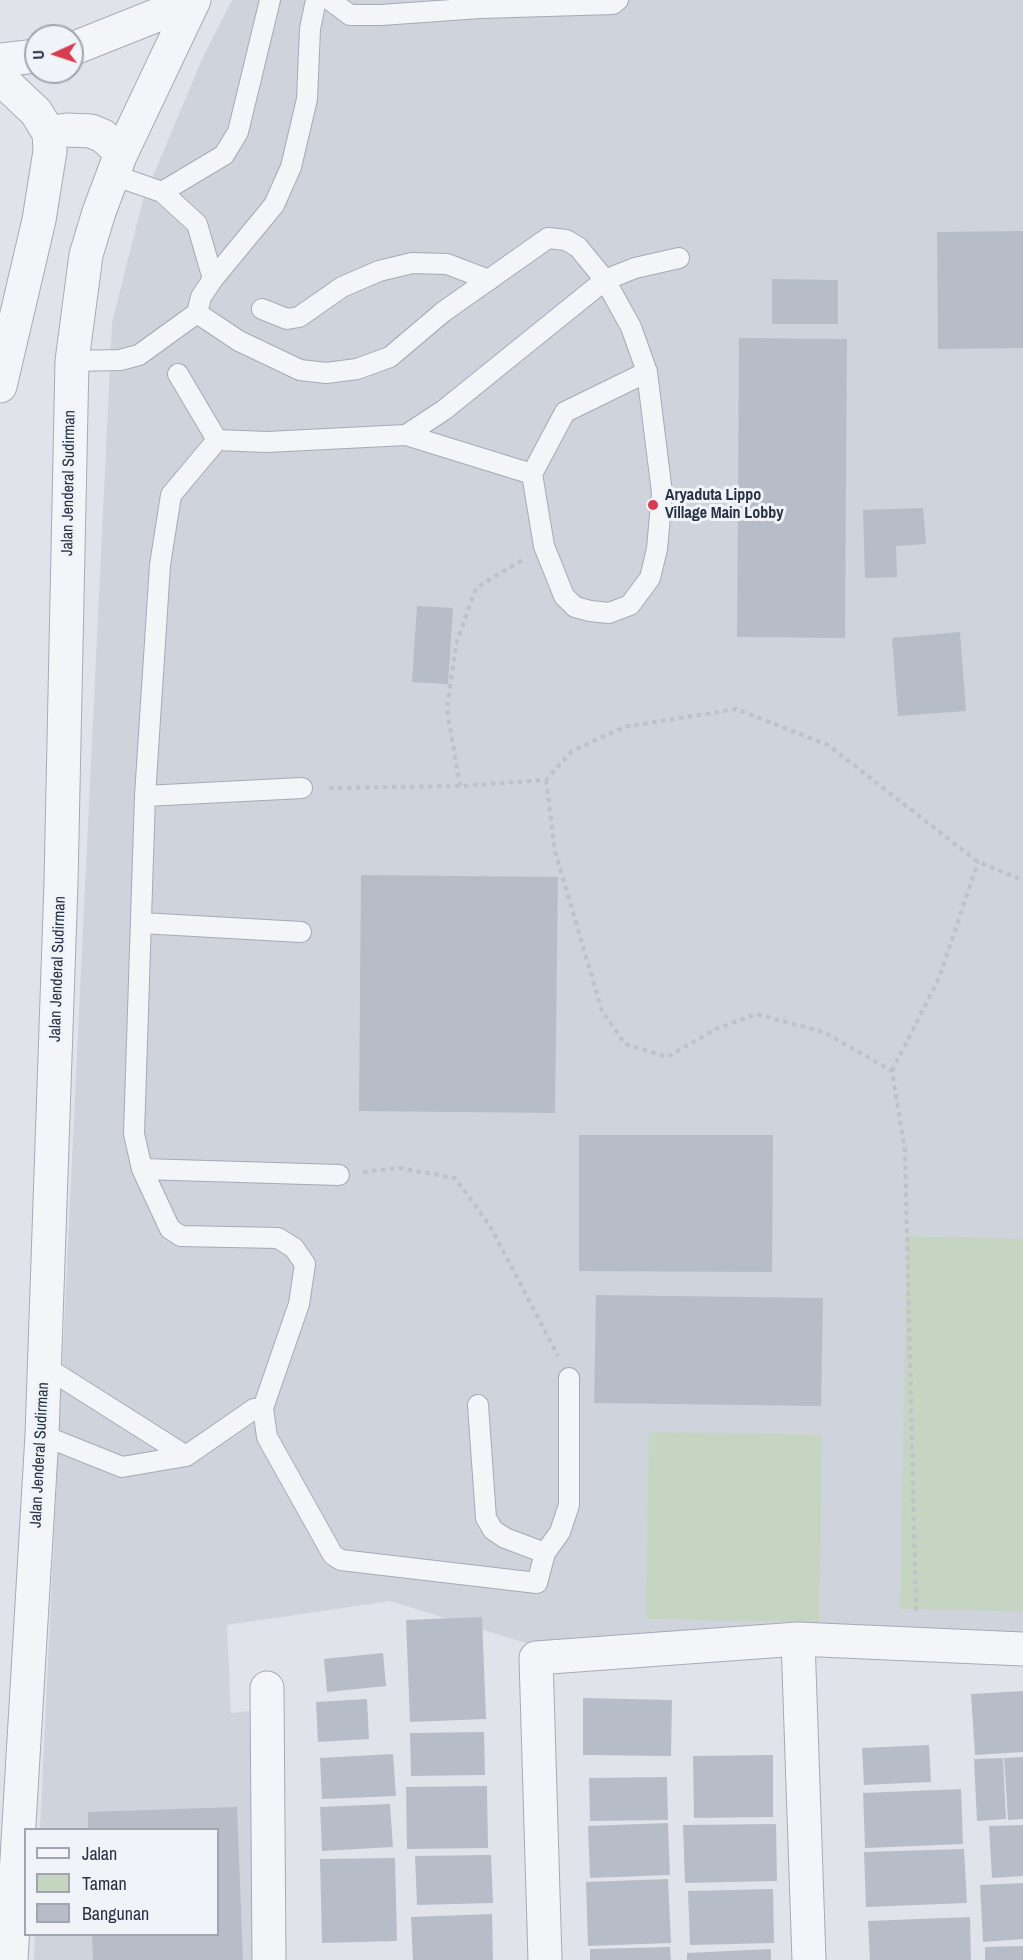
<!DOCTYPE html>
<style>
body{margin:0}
#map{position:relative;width:1023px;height:1960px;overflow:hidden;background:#e0e4ea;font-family:"Archivo Narrow",sans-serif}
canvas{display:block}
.legend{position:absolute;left:24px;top:1828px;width:195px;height:108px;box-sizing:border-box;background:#f0f3f8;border:2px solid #a0a5b0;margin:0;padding:8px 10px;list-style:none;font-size:18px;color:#283143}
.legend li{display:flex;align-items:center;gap:12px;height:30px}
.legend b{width:30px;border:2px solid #a0a5b0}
.north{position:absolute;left:24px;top:24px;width:60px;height:60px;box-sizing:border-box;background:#f0f3f8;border:2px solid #a0a5b0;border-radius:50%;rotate:267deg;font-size:16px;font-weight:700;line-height:24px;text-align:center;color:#283143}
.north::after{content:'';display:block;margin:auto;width:21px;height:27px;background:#d83d4f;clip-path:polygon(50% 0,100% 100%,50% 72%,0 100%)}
</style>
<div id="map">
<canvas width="1023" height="1960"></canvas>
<ul class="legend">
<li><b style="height:8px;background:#f3f5f8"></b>Jalan</li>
<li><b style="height:16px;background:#c5d5c1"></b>Taman</li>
<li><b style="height:16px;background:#b7bdc8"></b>Bangunan</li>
</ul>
<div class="north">U</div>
</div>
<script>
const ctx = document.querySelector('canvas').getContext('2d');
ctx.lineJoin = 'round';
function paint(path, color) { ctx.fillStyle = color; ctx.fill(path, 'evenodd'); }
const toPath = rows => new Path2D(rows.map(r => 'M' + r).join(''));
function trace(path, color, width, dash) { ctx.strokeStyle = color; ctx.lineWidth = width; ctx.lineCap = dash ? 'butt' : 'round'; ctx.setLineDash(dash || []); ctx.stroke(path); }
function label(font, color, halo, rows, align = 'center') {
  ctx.font = font + ' "Archivo Narrow",sans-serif'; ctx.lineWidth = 6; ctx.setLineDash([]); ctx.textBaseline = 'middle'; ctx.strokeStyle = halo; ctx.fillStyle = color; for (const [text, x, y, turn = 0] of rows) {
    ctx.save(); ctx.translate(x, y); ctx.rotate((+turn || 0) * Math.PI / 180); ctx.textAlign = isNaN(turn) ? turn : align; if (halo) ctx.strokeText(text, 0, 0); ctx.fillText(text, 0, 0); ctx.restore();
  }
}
paint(toPath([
 [232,0,1023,0,1023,1640,555,1652,390,1601,227,1625,231,1713,250,1711,254,1960,34,1960,35,1935,218,1934,218,1830,40,1829,112,323,143,200,203,57]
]), '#ced3dc');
paint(toPath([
 [907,1236,1023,1239,1023,1611,900,1609],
 [649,1432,822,1435,819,1622,646,1619]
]), '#c5d5c1');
paint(toPath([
 [1023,231,1023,348,938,349,937,232],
 [772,279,838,280,838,324,772,324],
 [739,338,847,339,845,638,737,637],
 [923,508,926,544,896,546,897,577,865,578,863,510],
 [417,606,453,608,448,684,412,682],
 [960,632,966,711,898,716,892,638],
 [361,875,558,877,555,1113,359,1111],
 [579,1135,773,1135,772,1272,579,1271],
 [596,1295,823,1298,821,1406,594,1403],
 [482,1617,486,1719,410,1722,406,1620],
 [383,1653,386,1686,327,1692,324,1659],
 [1023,1691,1023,1752,975,1755,971,1694],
 [583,1698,672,1700,671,1756,583,1755],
 [367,1699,369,1739,318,1742,316,1702],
 [484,1732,485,1775,411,1776,410,1733],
 [929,1745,931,1782,864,1785,862,1748],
 [393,1754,396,1796,322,1799,320,1758],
 [773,1755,773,1817,694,1818,693,1756],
 [1023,1757,1023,1819,1008,1820,1004,1758],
 [1003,1758,1006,1819,977,1821,974,1759],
 [667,1777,668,1820,590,1821,589,1778],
 [487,1786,488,1848,407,1849,406,1787],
 [961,1789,963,1844,865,1848,863,1793],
 [390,1804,393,1847,322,1851,320,1807],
 [237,1807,243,1960,93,1960,92,1934,218,1934,218,1830,88,1830,88,1812],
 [668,1823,670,1875,590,1878,588,1826],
 [776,1824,777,1881,685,1883,683,1825],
 [1023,1825,1023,1876,992,1878,989,1826],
 [964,1849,967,1903,866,1907,864,1852],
 [491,1855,493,1903,417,1905,415,1856],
 [395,1858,397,1941,322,1943,320,1859],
 [668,1879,671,1943,588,1946,586,1882],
 [1023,1883,1023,1939,983,1942,980,1885],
 [773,1889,774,1943,690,1945,688,1891],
 [492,1914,493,1960,413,1960,411,1917],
 [970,1917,971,1960,870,1960,868,1921],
 [1023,1946,1023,1960,985,1960,985,1947],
 [670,1947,671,1960,590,1960,590,1949],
 [771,1949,771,1960,687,1960,687,1953]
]), '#b7bdc8');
const service = toPath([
 [330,0,350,15,381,15,480,8,613,4,618,0],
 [162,192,224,155,238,132,270,0],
 [213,279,274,205,291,167,307,99,310,29,316,0],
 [262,309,287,319,299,317,342,287,379,271,412,263,447,264,489,280],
 [197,313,239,341,300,370,326,373,357,369,390,357,443,312,548,238,566,240,578,247,605,280,631,327,647,372,662,493,657,549,650,578,630,605,609,613,590,611,575,607,564,596,544,546,532,474,565,412,647,372],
 [72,361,120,360,139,355,197,313,201,297,213,279,197,224,162,192,113,175],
 [178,374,217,440,171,495,160,565,145,796,134,1134,142,1169,170,1229,181,1236,278,1238,294,1248,305,1264,299,1304,263,1408],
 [406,435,532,474],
 [217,440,267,442,406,435,444,410,605,280,635,268,679,258],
 [145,796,302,788],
 [141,923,301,932],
 [142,1169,339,1175],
 [44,1366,186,1456],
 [478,1405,486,1518,493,1530,505,1538,545,1553],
 [42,1435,122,1467,186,1456,254,1409,263,1408,267,1437,333,1555,341,1560,537,1583,545,1553,560,1532,569,1505,569,1378]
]);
const minor = toPath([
 [798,1639,809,1960],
 [267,1688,269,1960],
 [545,1960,536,1658,798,1639,1023,1649]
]);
const tertiary = toPath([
 [72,49,165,12,179,0],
 [0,60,36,56],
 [0,78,36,112,49,133,50,151,39,220,0,386],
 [49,133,67,130,91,131,103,136,118,150,120,156],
 [11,1960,42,1435,61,883,72,361,86,255,99,212,120,156,194,0]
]);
trace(service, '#a5abb5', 22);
trace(minor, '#a5abb5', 35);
trace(tertiary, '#a5abb5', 35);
trace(toPath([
 [546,780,555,851,602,1011,625,1044,667,1057,716,1029,756,1014,824,1032,892,1071,905,1151,916,1611],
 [460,786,447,709,456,644,476,588,522,560],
 [329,788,460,786,546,780,572,751,624,727,736,709,828,745,978,862,1023,880],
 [892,1071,939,978,978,862],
 [363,1172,399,1168,455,1178,490,1226,558,1356]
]), '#bec2c9', 4, [4.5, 4.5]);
trace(service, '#f3f5f8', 20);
trace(minor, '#f3f5f8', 33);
trace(tertiary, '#f3f5f8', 33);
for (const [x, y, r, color] of [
 [653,505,6,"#d83d4f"]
]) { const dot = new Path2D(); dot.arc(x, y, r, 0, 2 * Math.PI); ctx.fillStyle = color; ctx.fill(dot); trace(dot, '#f0f3f8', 2); }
label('16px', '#283143', '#f0f3f8', [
 ["Jalan Jenderal Sudirman",69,483,-89],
 ["Jalan Jenderal Sudirman",58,969,-88],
 ["Jalan Jenderal Sudirman",40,1455,-87]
]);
label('bold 16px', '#283143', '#f0f3f8', [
 ["Aryaduta Lippo",665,496],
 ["Village Main Lobby",665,514]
], 'left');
</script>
